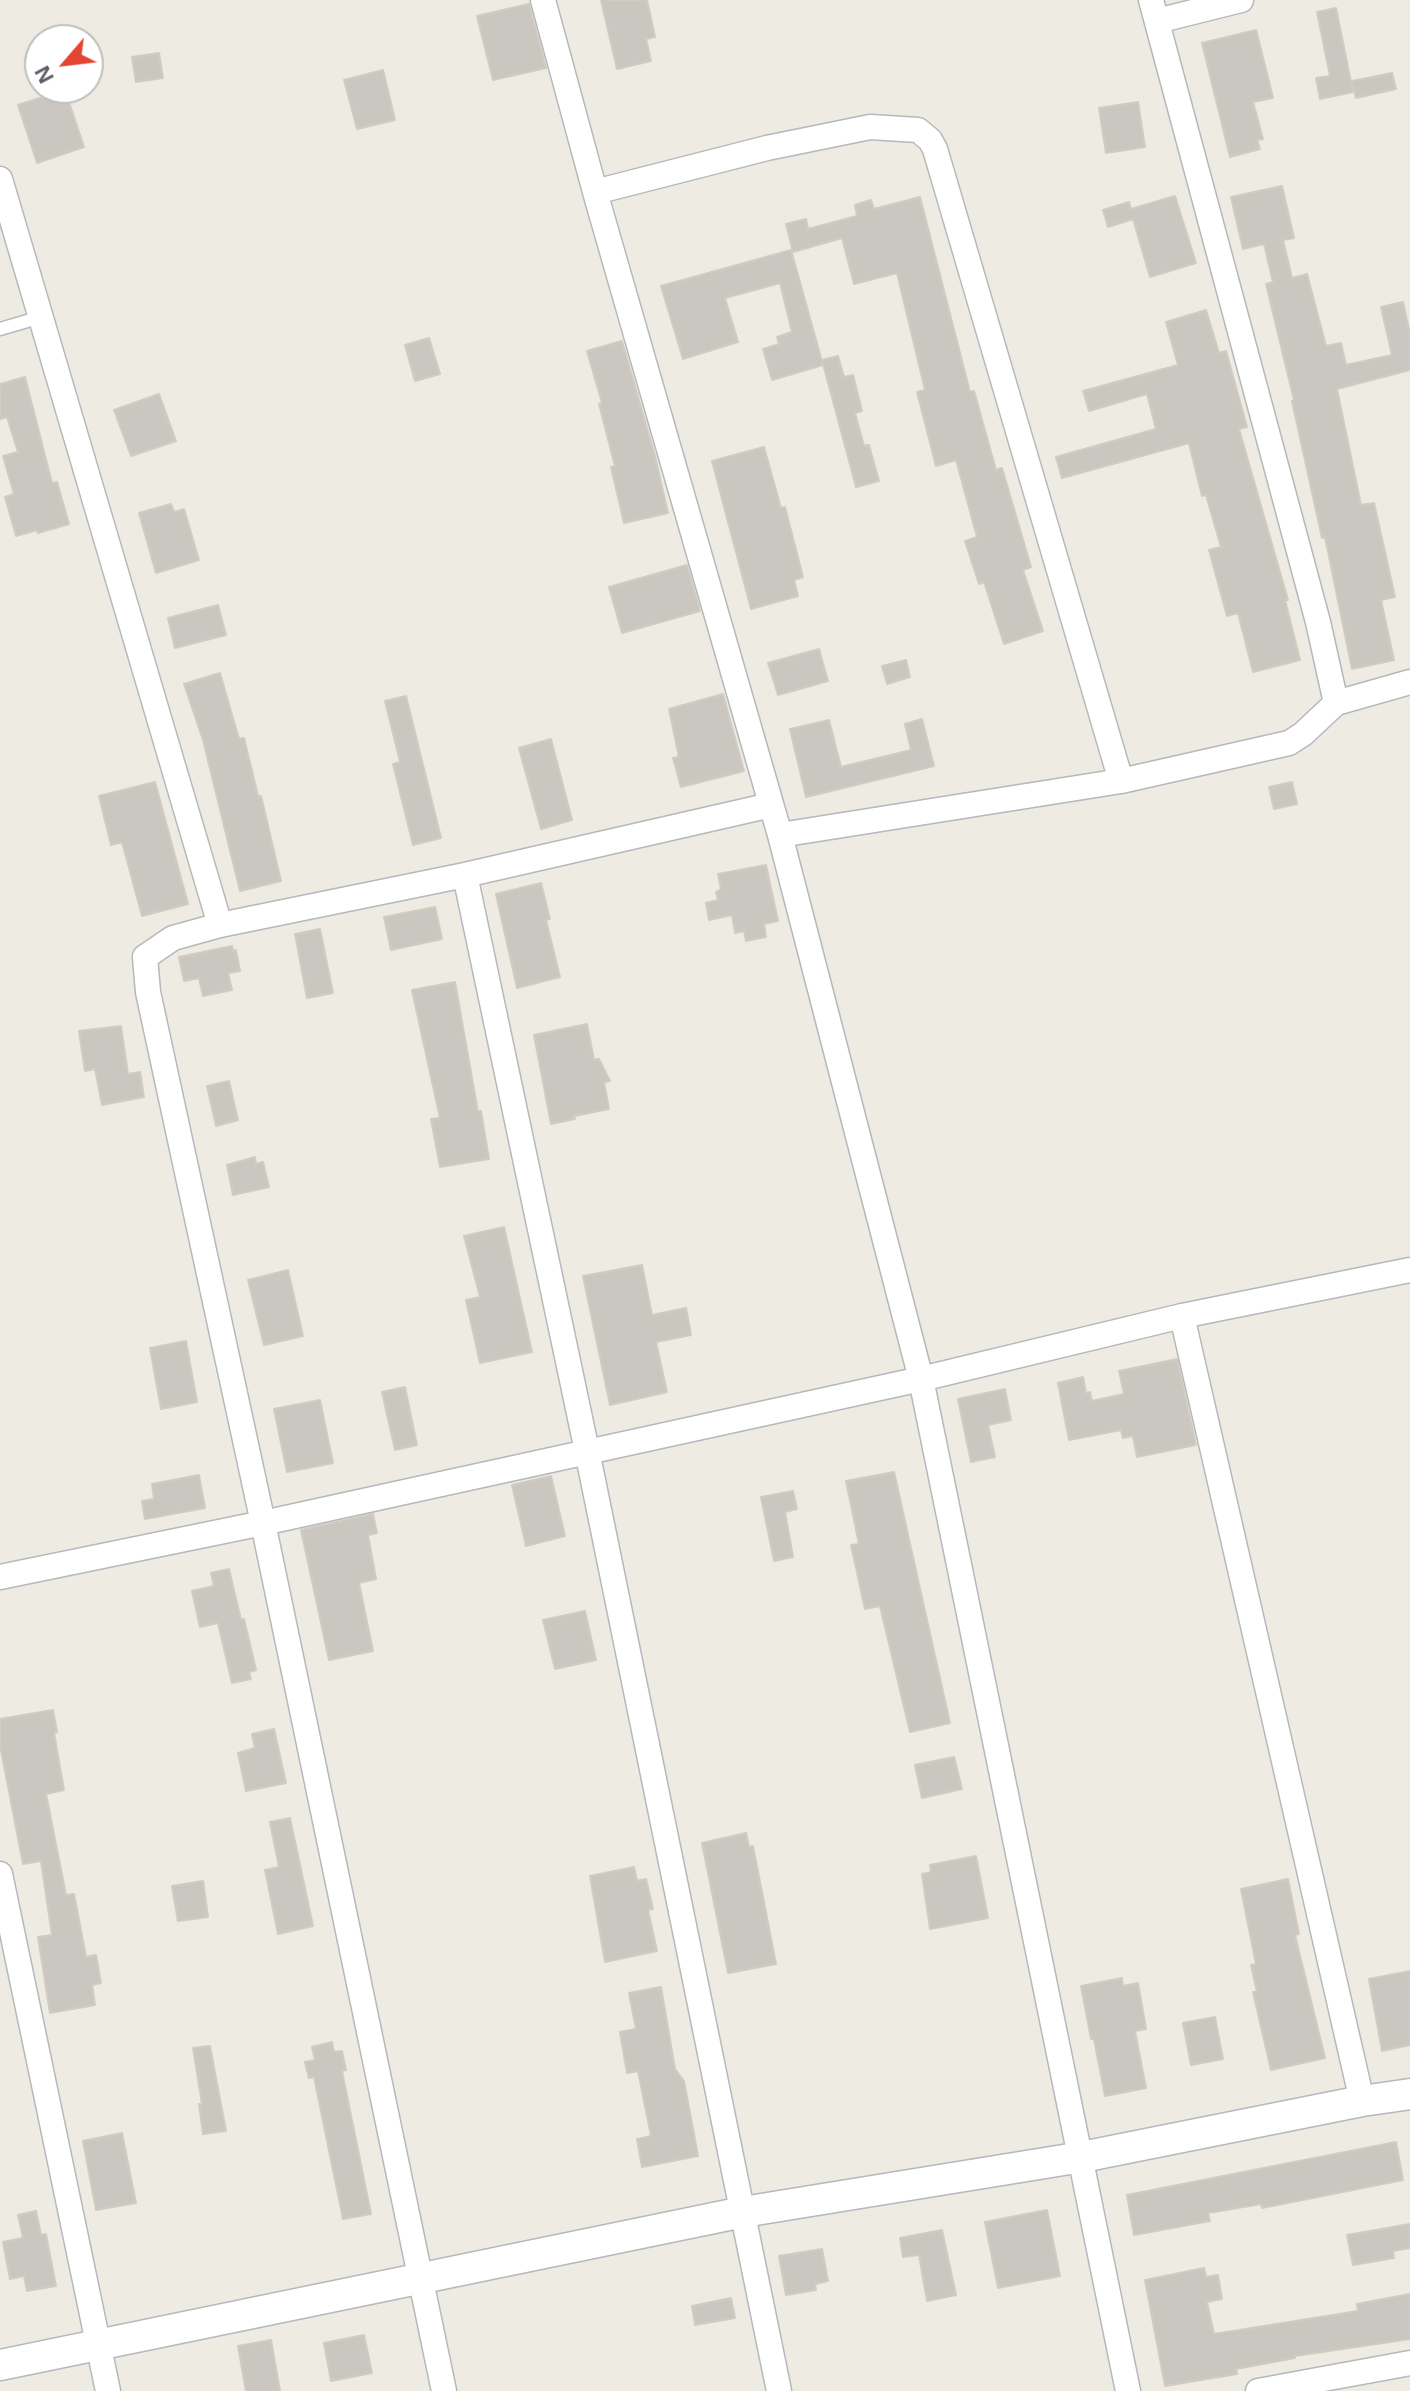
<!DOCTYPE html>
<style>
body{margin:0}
#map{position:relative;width:1410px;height:2391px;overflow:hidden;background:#edebe2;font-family:Helvetica,sans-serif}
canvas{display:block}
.north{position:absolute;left:24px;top:24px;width:80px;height:80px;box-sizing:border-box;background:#fff;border:2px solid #bdbfc0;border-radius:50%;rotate:242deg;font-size:22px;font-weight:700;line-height:32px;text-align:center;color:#5a5e62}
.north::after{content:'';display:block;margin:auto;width:28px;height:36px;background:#e24633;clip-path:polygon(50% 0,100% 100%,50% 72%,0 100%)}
</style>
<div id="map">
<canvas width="1410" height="2391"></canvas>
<div class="north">N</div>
</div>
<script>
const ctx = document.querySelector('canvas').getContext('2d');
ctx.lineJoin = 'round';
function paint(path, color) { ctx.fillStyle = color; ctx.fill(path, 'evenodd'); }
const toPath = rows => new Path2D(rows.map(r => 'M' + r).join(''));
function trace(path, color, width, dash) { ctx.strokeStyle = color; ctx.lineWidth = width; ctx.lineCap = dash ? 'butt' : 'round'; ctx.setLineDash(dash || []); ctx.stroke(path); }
const building = toPath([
 [601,0,647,0,655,37,646,39,651,61,617,69,601,0],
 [529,4,546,68,493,80,477,16,529,4],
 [1336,8,1353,92,1320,99,1316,78,1330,76,1317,12,1336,8],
 [1256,30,1273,98,1253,102,1263,139,1257,140,1260,149,1230,157,1202,43,1256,30],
 [159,53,163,78,136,82,132,57,159,53],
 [383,70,395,120,357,129,344,80,383,70],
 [1392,73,1396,89,1356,98,1352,81,1392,73],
 [66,93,84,147,37,163,18,105,49,95,50,98,66,93],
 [1138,102,1145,147,1106,153,1099,108,1138,102],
 [1282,186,1294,238,1283,240,1292,278,1307,274,1326,346,1341,343,1346,365,1392,355,1381,307,1403,302,1410,334,1410,370,1337,389,1361,505,1374,503,1395,597,1381,600,1394,660,1352,669,1325,537,1322,538,1292,401,1294,400,1266,284,1273,282,1264,244,1243,249,1231,197,1282,186],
 [1175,196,1196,263,1150,277,1133,219,1108,227,1103,210,1129,202,1131,209,1175,196],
 [920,197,970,392,974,391,996,470,1002,468,1031,567,1023,570,1043,631,1004,644,984,582,979,584,965,541,977,537,956,460,936,466,917,392,925,390,897,273,854,284,842,238,793,252,786,224,806,219,808,229,857,216,855,205,871,200,874,209,920,197],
 [791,250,823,365,772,380,763,349,779,344,777,337,792,332,780,283,725,298,738,342,683,359,661,286,791,250],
 [1206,310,1219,353,1226,351,1247,427,1239,429,1288,600,1285,600,1300,660,1253,672,1238,613,1227,616,1209,550,1221,547,1206,495,1202,496,1189,443,1062,478,1056,457,1156,429,1147,394,1089,411,1083,391,1178,365,1166,322,1206,310],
 [429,338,440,374,415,381,405,345,429,338],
 [622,341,655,456,668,513,624,523,611,467,615,466,599,404,602,403,587,351,622,341],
 [838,356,844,377,853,375,862,411,855,413,864,446,869,445,879,481,856,487,822,360,838,356],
 [25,377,52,483,57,482,69,524,38,533,37,530,16,536,5,497,14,494,3,456,18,452,7,417,0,419,0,384,25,377],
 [159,394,176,441,131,456,114,410,159,394],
 [764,447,781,508,785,507,803,577,794,580,798,596,751,609,712,461,764,447],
 [171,504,174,512,184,509,199,560,156,573,139,513,171,504],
 [687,565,700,611,622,633,609,587,687,565],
 [218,605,226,635,175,648,168,618,218,605],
 [819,649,828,681,778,695,768,663,819,649],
 [906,660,910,677,887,684,882,666,906,660],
 [220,673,239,739,244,738,258,796,261,796,281,881,240,891,203,740,184,684,220,673],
 [723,694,744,771,681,787,673,758,679,757,669,709,723,694],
 [406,696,441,838,413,845,393,764,400,762,385,701,406,696],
 [922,719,934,766,806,797,790,729,829,720,841,767,911,750,905,724,922,719],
 [551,739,572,820,541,829,519,748,551,739],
 [155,782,188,904,142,916,122,842,111,845,99,796,155,782],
 [1292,782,1297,804,1274,809,1269,787,1292,782],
 [766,865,778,921,764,924,766,937,746,941,744,931,735,933,732,915,709,920,706,903,718,900,716,892,721,889,718,874,766,865],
 [541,883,550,919,546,920,560,977,517,988,496,894,541,883],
 [435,907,442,939,391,950,384,917,435,907],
 [320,929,333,993,307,998,295,934,320,929],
 [232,946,233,951,236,950,240,971,228,973,232,990,203,996,199,978,184,981,179,957,232,946],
 [455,982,478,1112,481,1111,489,1159,440,1167,431,1119,440,1118,412,990,455,982],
 [587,1024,594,1060,599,1059,610,1081,604,1082,609,1109,574,1116,575,1119,551,1124,534,1035,587,1024],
 [121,1026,128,1074,140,1072,144,1097,102,1105,95,1069,85,1071,79,1031,121,1026],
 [229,1081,238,1120,216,1126,207,1086,229,1081],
 [255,1157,256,1164,263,1162,269,1187,233,1195,227,1165,255,1157],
 [504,1227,532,1352,480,1363,466,1300,480,1297,464,1236,504,1227],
 [642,1265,652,1315,686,1308,691,1335,656,1342,667,1392,610,1405,583,1276,642,1265],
 [288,1270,303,1336,264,1345,248,1280,288,1270],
 [186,1341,197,1402,161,1409,150,1348,186,1341],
 [1177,1359,1196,1445,1137,1457,1133,1436,1123,1438,1121,1430,1069,1440,1058,1383,1083,1377,1086,1393,1090,1392,1092,1401,1124,1394,1119,1371,1177,1359],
 [405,1387,417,1445,395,1450,382,1392,405,1387],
 [1005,1389,1011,1420,988,1425,995,1457,971,1462,958,1399,1005,1389],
 [320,1400,333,1463,287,1472,274,1409,320,1400],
 [894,1472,950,1723,910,1732,880,1606,865,1609,851,1545,859,1544,846,1481,894,1472],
 [199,1475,205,1508,145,1519,142,1501,154,1499,152,1484,199,1475],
 [551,1476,565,1536,526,1546,512,1485,551,1476],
 [793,1491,797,1509,785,1512,793,1557,774,1561,761,1497,793,1491],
 [373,1514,377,1533,368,1535,376,1579,359,1583,373,1651,329,1660,301,1530,373,1514],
 [229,1569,241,1620,244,1619,256,1670,249,1672,251,1679,232,1683,218,1623,200,1627,192,1591,214,1586,211,1573,229,1569],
 [585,1611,596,1660,555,1669,543,1620,585,1611],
 [53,1710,57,1732,54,1733,64,1790,46,1794,66,1895,74,1894,86,1957,96,1955,101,1983,92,1985,95,2005,50,2013,38,1937,52,1935,41,1861,23,1864,0,1745,0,1719,53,1710],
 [274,1729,286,1783,246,1791,238,1753,255,1748,252,1734,274,1729],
 [954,1757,962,1789,922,1798,915,1765,954,1757],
 [290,1818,313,1926,278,1934,265,1870,279,1867,270,1822,290,1818],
 [746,1833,749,1847,753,1846,776,1964,728,1973,702,1843,746,1833],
 [976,1856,988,1918,930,1929,922,1874,931,1872,930,1865,976,1856],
 [634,1867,637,1881,646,1879,653,1909,648,1910,657,1951,605,1962,590,1876,634,1867],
 [1288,1879,1299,1934,1295,1935,1325,2058,1271,2070,1253,1992,1257,1992,1251,1965,1256,1964,1241,1889,1288,1879],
 [203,1881,208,1917,178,1921,172,1886,203,1881],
 [1410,1971,1410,2045,1382,2051,1369,1979,1410,1971],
 [1122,1978,1123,1986,1138,1983,1146,2029,1135,2031,1146,2088,1105,2096,1094,2039,1091,2039,1081,1986,1122,1978],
 [661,1987,675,2069,684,2081,698,2156,642,2167,637,2139,651,2136,638,2071,627,2073,620,2032,636,2029,629,1993,661,1987],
 [1215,2017,1223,2059,1191,2065,1183,2023,1215,2017],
 [332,2042,334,2052,342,2051,346,2070,342,2071,371,2214,343,2219,314,2077,309,2078,305,2062,315,2060,312,2047,332,2042],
 [210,2046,226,2131,203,2134,199,2104,202,2104,193,2048,210,2046],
 [122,2133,136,2203,96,2210,83,2141,122,2133],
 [1396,2142,1403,2180,1262,2208,1261,2204,1208,2213,1210,2221,1134,2235,1127,2195,1396,2142],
 [1047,2210,1060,2276,998,2288,985,2222,1047,2210],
 [36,2211,41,2235,46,2234,56,2286,27,2291,24,2276,10,2279,3,2242,23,2238,18,2215,36,2211],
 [1410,2224,1410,2248,1393,2251,1394,2258,1353,2265,1347,2235,1410,2224],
 [942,2230,956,2295,927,2301,919,2255,903,2257,900,2238,942,2230],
 [822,2249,828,2281,815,2284,816,2290,786,2295,779,2256,822,2249],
 [1204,2268,1206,2277,1218,2275,1222,2299,1207,2302,1214,2334,1358,2311,1357,2304,1410,2294,1410,2339,1295,2356,1295,2358,1236,2369,1237,2374,1165,2386,1145,2280,1204,2268],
 [731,2298,735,2318,695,2325,692,2306,731,2298],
 [364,2335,372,2373,331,2381,324,2343,364,2335],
 [271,2340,280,2391,246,2391,238,2346,271,2340]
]);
paint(building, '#cac7c1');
trace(building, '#d1ccc1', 2);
const service = toPath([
 [0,329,41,317]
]);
const minor = toPath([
 [543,0,597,199,780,835,921,1379,1128,2391],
 [1157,21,1241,0],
 [0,179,220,925],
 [595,192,767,148,870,127,918,130,930,140,935,149,1121,781],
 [1336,703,1410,682],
 [780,835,1121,781,1289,743,1303,734,1336,703,1318,622,1151,0],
 [465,875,587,1451,779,2391],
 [1182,1316,1362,2101],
 [0,1577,263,1523,921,1379,1182,1316,1410,1270],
 [0,1874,108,2391],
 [444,2391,263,1523,148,992,145,957,173,938,220,925,465,875,771,805],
 [1258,2391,1410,2363]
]);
const tertiary = toPath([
 [0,2365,743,2212,1082,2157,1362,2101,1410,2094]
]);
trace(service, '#b5b8bc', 15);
trace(minor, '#b5b8bc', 27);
trace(tertiary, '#b5b8bc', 33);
trace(service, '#fff', 12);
trace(minor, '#fff', 24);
trace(tertiary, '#fff', 30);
</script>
